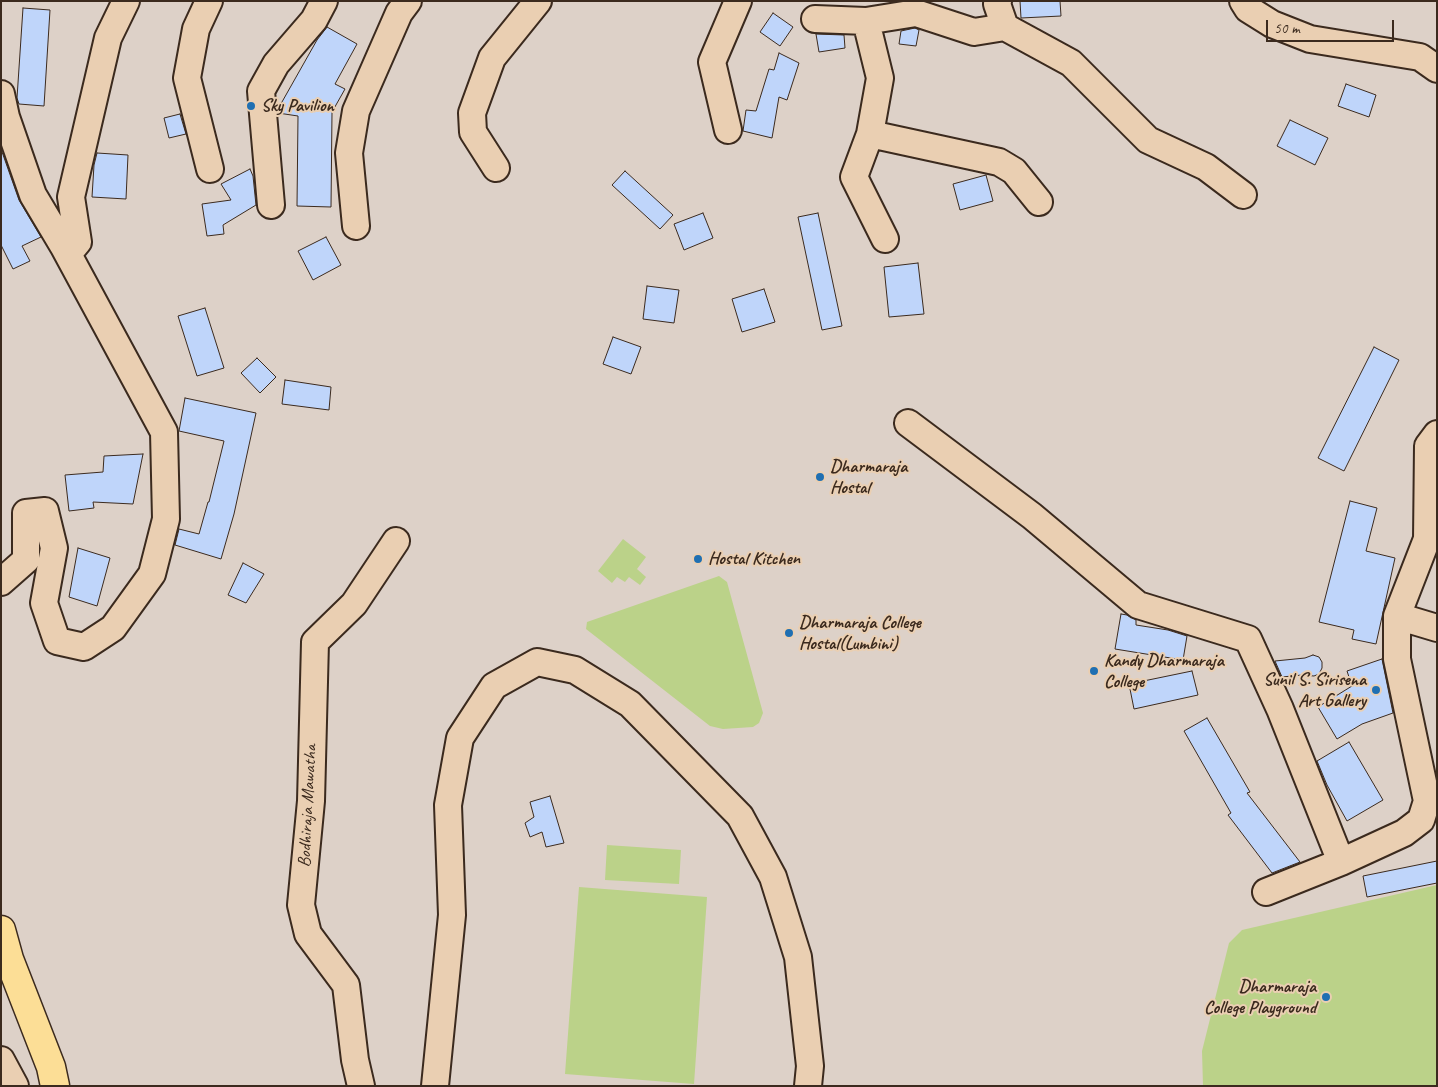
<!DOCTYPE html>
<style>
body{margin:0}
#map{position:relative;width:1438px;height:1087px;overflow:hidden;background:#ddd1c8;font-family:Caveat,sans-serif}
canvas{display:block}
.frame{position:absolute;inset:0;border:2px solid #3b2a1e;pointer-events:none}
.scale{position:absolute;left:1266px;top:20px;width:128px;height:22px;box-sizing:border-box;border:2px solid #3b2a1e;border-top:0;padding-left:6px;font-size:15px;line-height:18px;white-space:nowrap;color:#3b2a1e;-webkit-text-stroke:4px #eacfb2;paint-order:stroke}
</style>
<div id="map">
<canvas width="1438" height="1087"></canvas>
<div class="frame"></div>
<div class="scale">50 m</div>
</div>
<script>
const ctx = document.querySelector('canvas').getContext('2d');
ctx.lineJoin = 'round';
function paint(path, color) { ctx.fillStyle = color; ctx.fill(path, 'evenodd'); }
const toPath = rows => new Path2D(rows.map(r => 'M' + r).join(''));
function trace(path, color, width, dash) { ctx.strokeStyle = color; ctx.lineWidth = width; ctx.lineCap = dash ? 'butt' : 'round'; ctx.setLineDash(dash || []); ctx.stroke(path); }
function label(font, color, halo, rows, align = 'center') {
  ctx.font = font + ' Caveat,sans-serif'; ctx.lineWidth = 4; ctx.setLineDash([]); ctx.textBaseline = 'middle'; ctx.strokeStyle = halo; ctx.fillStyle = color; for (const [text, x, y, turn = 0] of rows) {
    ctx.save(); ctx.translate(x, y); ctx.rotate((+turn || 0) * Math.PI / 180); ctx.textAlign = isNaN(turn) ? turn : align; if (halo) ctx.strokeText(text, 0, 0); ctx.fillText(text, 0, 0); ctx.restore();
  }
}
paint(toPath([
 [623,539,646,557,637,569,646,577,640,585,629,577,625,582,617,577,612,583,598,571],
 [719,576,727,582,763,713,759,723,753,727,723,729,710,726,586,629,587,622],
 [607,845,681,850,679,884,605,880],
 [1437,885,1437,1086,1203,1086,1202,1051,1229,943,1242,930],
 [579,887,707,897,694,1084,565,1074]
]), '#bbd289');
const building = toPath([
 [1020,1,1060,1,1061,16,1021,18,1020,1],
 [23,8,50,10,44,106,19,104,17,98,23,8],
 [773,13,793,27,780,46,760,32,773,13],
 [327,27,357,44,335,84,345,89,332,112,331,207,297,206,298,116,278,113,278,109,317,40,327,27],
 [915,28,919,30,916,46,899,44,901,31,915,28],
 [816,34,844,35,845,48,819,52,816,34],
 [779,53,799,63,787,100,779,97,772,138,743,131,746,110,756,111,769,69,774,70,779,53],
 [1346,84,1376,95,1369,117,1338,106,1346,84],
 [180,114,186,134,169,138,164,118,180,114],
 [1290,120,1328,138,1315,165,1277,146,1290,120],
 [1,149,19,200,41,237,22,246,30,261,13,269,1,245,1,149],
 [97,153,128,155,126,199,92,197,94,165,97,153],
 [250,169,253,176,256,205,223,225,224,234,207,236,202,204,231,200,221,184,250,169],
 [625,171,673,215,660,229,612,185,625,171],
 [986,175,993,201,960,210,953,184,986,175],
 [703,213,713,238,684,250,674,224,703,213],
 [818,213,842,326,822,330,798,217,818,213],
 [326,237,341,265,313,280,298,251,326,237],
 [918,263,924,314,889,317,884,267,918,263],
 [647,286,679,290,674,323,643,319,647,286],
 [764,289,775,322,742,332,732,299,764,289],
 [205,308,224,368,197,376,178,316,205,308],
 [613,337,641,347,631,374,603,364,613,337],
 [1374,347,1399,360,1344,471,1318,458,1374,347],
 [257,358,276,377,260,393,241,373,257,358],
 [285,380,331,387,329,410,282,404,285,380],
 [185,398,256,413,234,514,221,559,175,545,179,529,199,534,208,502,209,502,224,441,179,431,185,398],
 [143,454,133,504,93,502,94,508,69,511,65,475,103,472,104,456,143,454],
 [1350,501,1377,508,1366,551,1395,558,1376,644,1352,639,1354,630,1319,622,1350,501],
 [78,548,110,558,97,606,69,597,78,548],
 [243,563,264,574,246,603,228,595,243,563],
 [1121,614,1127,615,1136,620,1136,625,1168,630,1187,636,1183,660,1115,649,1121,614],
 [1313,655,1319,657,1322,662,1322,668,1319,674,1314,676,1302,675,1282,677,1275,661,1305,658,1313,655],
 [1382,659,1393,713,1362,724,1337,739,1318,707,1352,686,1347,671,1382,659],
 [1192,671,1198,695,1134,709,1129,684,1192,671],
 [1207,718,1250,792,1247,793,1300,862,1272,873,1228,815,1231,813,1184,731,1207,718],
 [1349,742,1383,800,1347,821,1327,785,1317,761,1349,742],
 [550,796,564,843,546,847,542,832,530,837,525,823,534,817,530,802,550,796],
 [1437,861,1437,883,1367,897,1363,876,1437,861]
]);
paint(building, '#bfd5fa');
trace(building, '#3b2a1e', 1);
const minor = toPath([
 [209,1,196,29,187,78,210,169],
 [998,1,997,4,1005,27,1071,63,1148,140,1206,167,1243,195],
 [1243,1,1248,9,1272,24,1310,39,1420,57,1437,69],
 [815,19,866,21,916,13,974,32,1005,27],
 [866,21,880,78,870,134,854,177,885,239],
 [1,94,6,117,33,195,64,247,73,248,78,242,71,197,108,38,126,1],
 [728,130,712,62,738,1],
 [870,134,999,162,1014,171,1039,202],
 [496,168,473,132,472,113,492,58,538,1],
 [271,205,261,91,276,64,314,20,324,1],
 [356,226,349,153,356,111,399,13,408,1],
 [908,423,1032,516,1138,605,1248,639,1280,709,1341,862],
 [1,582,26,560,26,513,45,511,54,548,44,603,57,641,84,647,113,628,152,574,166,519,164,432,64,247],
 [1397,616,1437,628],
 [1266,892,1341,862,1404,833,1421,820,1427,801,1397,659,1397,616,1427,539,1428,446,1437,434],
 [1,1060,15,1086],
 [361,1086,355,1060,346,985,308,934,301,905,311,801,315,642,354,604,396,541],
 [435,1086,452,915,448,805,460,738,494,686,537,662,575,670,630,704,740,816,773,877,798,957,810,1066,808,1086]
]);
const highway = toPath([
 [1,930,9,959,51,1067,55,1086]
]);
trace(minor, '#3b2a1e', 30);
trace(highway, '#3b2a1e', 31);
trace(minor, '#eacfb2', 26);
trace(highway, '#fcde96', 28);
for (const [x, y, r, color] of [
 [251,106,5,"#1f6fb2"],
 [820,477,5,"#1f6fb2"],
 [698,559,5,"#1f6fb2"],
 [789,633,5,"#1f6fb2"],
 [1094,671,5,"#1f6fb2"],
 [1376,690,5,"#1f6fb2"],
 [1326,997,5,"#1f6fb2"]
]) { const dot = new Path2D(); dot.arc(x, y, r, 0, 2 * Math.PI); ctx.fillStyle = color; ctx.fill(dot); trace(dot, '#eacfb2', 2); }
label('bold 18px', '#3b2a1e', '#eacfb2', [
 ["Sky Pavilion",261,106],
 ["Dharmaraja",830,467],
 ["Hostal",830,488],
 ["Hostal Kitchen",708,559],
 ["Dharmaraja College",799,623],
 ["Hostal(Lumbini)",799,644],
 ["Kandy Dharmaraja",1104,661],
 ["College",1104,682],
 ["Sunil S. Sirisena",1366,680,"right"],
 ["Art Gallery",1366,701,"right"],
 ["Dharmaraja",1316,987,"right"],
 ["College Playground",1316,1008,"right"]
], 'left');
label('18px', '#3b2a1e', '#eacfb2', [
 ["Bodhiraja Mawatha",308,806,-87]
]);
</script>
